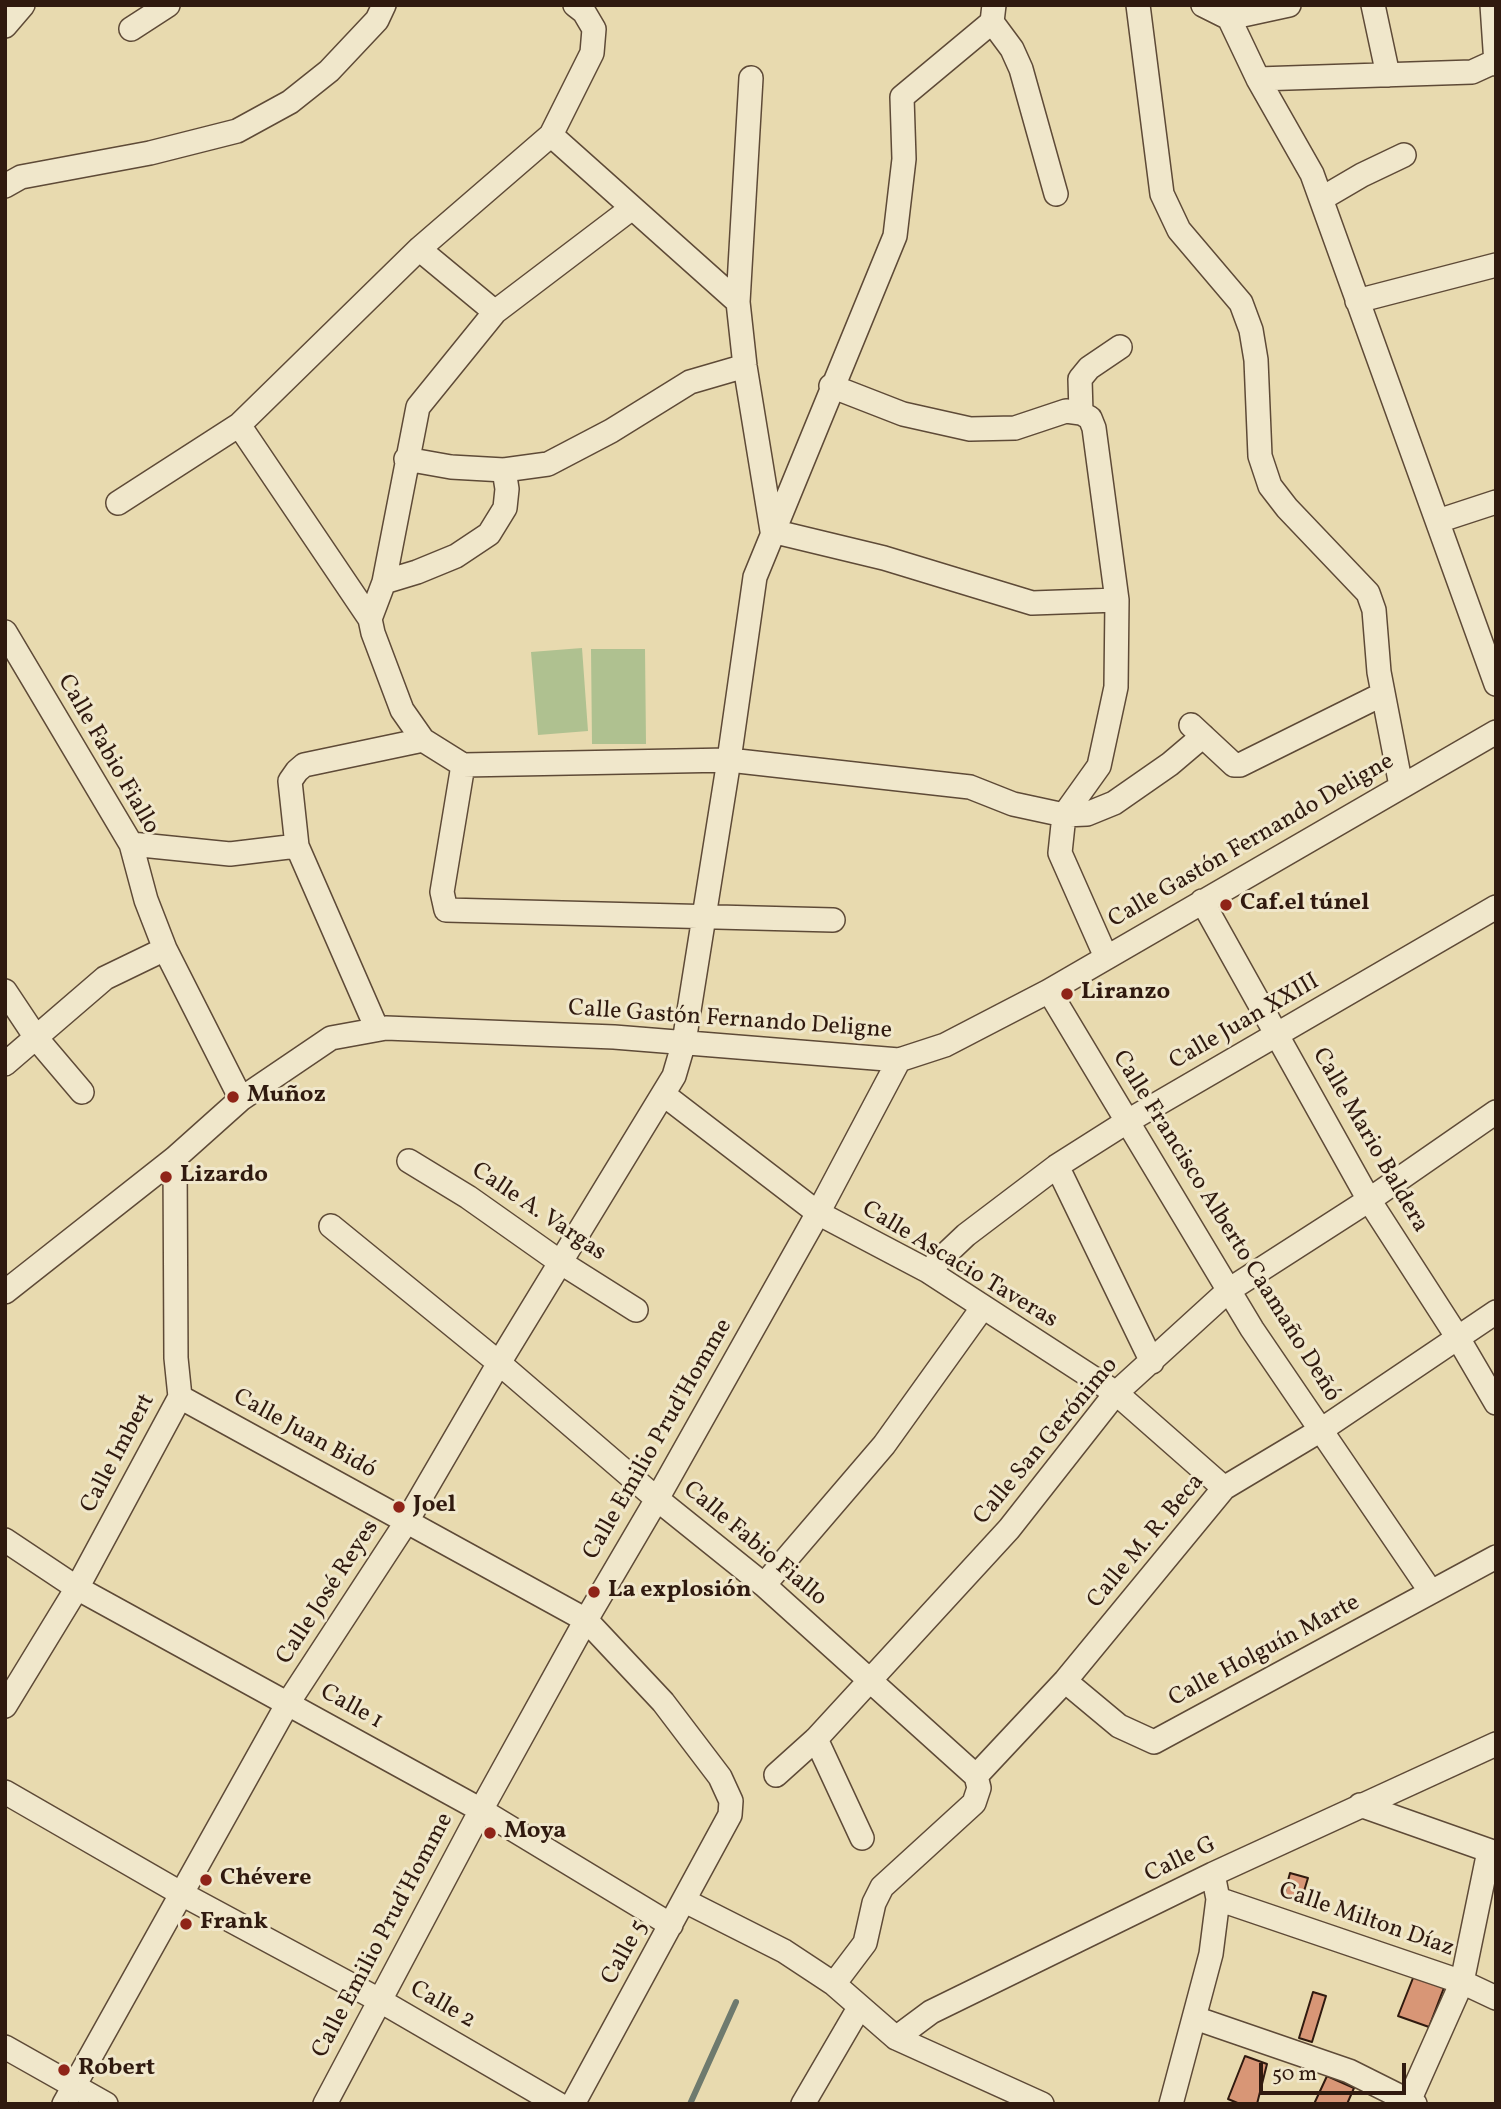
<!DOCTYPE html>
<meta charset="utf-8">
<style>
body{margin:0}
#map{position:relative;width:1501px;height:2109px;overflow:hidden;background:#e8daaf;font-family:Vollkorn,serif}
canvas{display:block}
.frame{position:absolute;inset:0;border:7px solid #301a0f;pointer-events:none}
.scale{position:absolute;left:1259px;top:2063px;width:147px;height:32px;box-sizing:border-box;border:4px solid #301a0f;border-top:0;padding-left:9px;font-size:21px;line-height:24px;white-space:nowrap;color:#301a0f;-webkit-text-stroke:5px #f0e7cb;paint-order:stroke}
</style>
<div id="map">
<canvas width="1501" height="2109"></canvas>
<div class="frame"></div>
<div class="scale">50 m</div>
</div>
<script>
const ctx = document.querySelector('canvas').getContext('2d');
ctx.lineJoin = 'round';
function paint(path, color) { ctx.fillStyle = color; ctx.fill(path, 'evenodd'); }
const toPath = rows => new Path2D(rows.map(r => 'M' + r).join(''));
function trace(path, color, width, dash) { ctx.strokeStyle = color; ctx.lineWidth = width; ctx.lineCap = dash ? 'butt' : 'round'; ctx.setLineDash(dash || []); ctx.stroke(path); }
function label(font, color, halo, rows, align = 'center') {
  ctx.font = font + ' Vollkorn,serif'; ctx.lineWidth = 6; ctx.setLineDash([]); ctx.textBaseline = 'middle'; ctx.strokeStyle = halo; ctx.fillStyle = color; for (const [text, x, y, turn = 0] of rows) {
    ctx.save(); ctx.translate(x, y); ctx.rotate((+turn || 0) * Math.PI / 180); ctx.textAlign = isNaN(turn) ? turn : align; if (halo) ctx.strokeText(text, 0, 0); ctx.fillText(text, 0, 0); ctx.restore();
  }
}
paint(toPath([
 [582,648,588,731,538,735,531,652],
 [591,649,645,649,646,744,592,744]
]), '#afc190');
trace(toPath([
 [690,2104,736,2002]
]), '#6e7a6e', 6);
const building = toPath([
 [1290,1873,1308,1878,1301,1901,1284,1896,1290,1873],
 [1415,1973,1445,1985,1429,2027,1398,2016,1415,1973],
 [1313,1992,1326,1996,1312,2042,1299,2038,1313,1992],
 [1245,2056,1267,2064,1257,2104,1240,2104,1228,2099,1245,2056],
 [1327,2076,1354,2088,1347,2104,1314,2104,1327,2076]
]);
paint(building, '#d89676');
trace(building, '#301a0f', 2);
const minor = toPath([
 [1138,5,1162,194,1179,230,1241,303,1251,330,1256,360,1260,456,1270,486,1287,508,1368,593,1374,610,1379,672,1401,786],
 [1203,5,1229,18,1289,5],
 [1373,5,1388,75],
 [1492,5,1496,64],
 [1229,18,1258,79,1312,174,1496,684],
 [992,22,1012,49,1021,69,1056,194],
 [5,26,23,5],
 [131,29,168,5],
 [751,78,738,302,745,366,772,531,884,558,1032,603,1117,600],
 [1258,79,1472,72,1496,61],
 [551,135,738,302],
 [5,186,21,177,150,153,237,131,290,102,329,71,377,20,384,5],
 [1321,199,1362,175,1404,155],
 [632,208,495,312,418,407,384,582,370,619,373,633,402,710,423,740,463,765,729,760,970,787,1013,804,1064,815,1087,814,1114,803,1170,764,1203,736],
 [419,249,495,312],
 [1357,301,1496,265],
 [831,386,903,414,970,429,1015,428,1066,411,1081,413,1090,418,1094,428,1117,600,1116,687,1099,766,1064,815,1060,853,1106,957],
 [1081,413,1080,379,1089,368,1120,347],
 [239,425,370,619],
 [406,459,451,467,504,470,548,464,611,431,690,382,745,366],
 [118,503,239,425,419,249,551,135,592,53,594,29,584,12,575,5],
 [1438,521,1496,502],
 [384,582,417,572,456,556,489,534,505,508,507,489,504,470],
 [5,632,131,844,146,900,165,949,241,1099],
 [1191,725,1234,765,1240,765,1383,694],
 [463,765,442,892,446,910,833,920],
 [131,844,230,854,297,846],
 [1202,901,1369,1200,1458,1338,1496,1403],
 [5,991,37,1039,82,1092],
 [1049,991,1252,1329,1431,1592],
 [377,1029,297,846,290,781,297,771,304,765,423,740],
 [5,1064,105,978,165,949],
 [663,1094,818,1213,928,1271,1116,1393,1224,1488],
 [409,1161,468,1197,560,1262,636,1310],
 [1057,1166,1152,1362],
 [331,1226,499,1363,657,1499,764,1585,976,1776],
 [928,1271,966,1235,1057,1166,1128,1121,1496,907],
 [5,1292,175,1158,241,1099,331,1038,386,1028,614,1037,899,1060,945,1045,1049,991,1496,732],
 [180,1397,586,1620,663,1702,720,1777,731,1801,730,1815,573,2104],
 [5,1540,77,1588,481,1810,671,1925],
 [764,1585,884,1445,983,1307],
 [1065,1681,1119,1726,1154,1742,1496,1557],
 [5,1706,77,1588,180,1397,176,1358,175,1158],
 [816,1739,862,1838],
 [776,1775,816,1739,1009,1529,1116,1393,1229,1290,1369,1200,1496,1112],
 [976,1776,1065,1681,1224,1488,1321,1430,1496,1312],
 [5,1792,182,1894,379,2000,558,2104],
 [1360,1805,1496,1853],
 [1218,1899,1462,1982,1496,1998],
 [685,1901,784,1951,834,1984,896,2038,1042,2104],
 [834,1984,865,1943,874,1903,882,1887,974,1803,979,1788,976,1776],
 [1195,2018,1349,2071,1415,2104],
 [896,2038,931,2012,1213,1874,1496,1744],
 [5,2047,106,2104],
 [1409,2101,1462,1982,1489,1851],
 [64,2104,288,1703,407,1521,499,1363,674,1076,684,1042,729,760,755,577,895,236,904,159,902,97,992,22,994,5],
 [325,2104,481,1810,586,1620,657,1499,818,1213,899,1060],
 [803,2104,859,2008],
 [1171,2104,1211,1954,1218,1899,1215,1884]
]);
trace(minor, '#5e4a37', 26);
trace(minor, '#f0e7cb', 23);
for (const [x, y, r, color] of [
 [1226,905,7,"#8f2418"],
 [1067,994,7,"#8f2418"],
 [233,1097,7,"#8f2418"],
 [166,1177,7,"#8f2418"],
 [399,1507,7,"#8f2418"],
 [594,1592,7,"#8f2418"],
 [490,1833,7,"#8f2418"],
 [206,1880,7,"#8f2418"],
 [186,1924,7,"#8f2418"],
 [64,2070,7,"#8f2418"]
]) { const dot = new Path2D(); dot.arc(x, y, r, 0, 2 * Math.PI); ctx.fillStyle = color; ctx.fill(dot); trace(dot, '#f0e7cb', 2.5); }
label('24px', '#301a0f', '#f0e7cb', [
 ["Calle Fabio Fiallo",107,755,60],
 ["Calle Gastón Fernando Deligne",1252,842,-30],
 ["Calle Gastón Fernando Deligne",730,1021,4],
 ["Calle Juan XXIII",1245,1023,-30],
 ["Calle Mario Baldera",1369,1141,60],
 ["Calle A. Vargas",538,1213,34],
 ["Calle Francisco Alberto Caamaño Deñó",1225,1227,58],
 ["Calle Ascacio Taveras",959,1266,31],
 ["Calle Juan Bidó",304,1435,29],
 ["Calle Emilio Prud'Homme",659,1440,-60],
 ["Calle San Gerónimo",1047,1442,-50],
 ["Calle Imbert",119,1454,-62],
 ["Calle M. R. Beca",1147,1542,-50],
 ["Calle Fabio Fiallo",754,1545,40],
 ["Calle José Reyes",329,1593,-57],
 ["Calle Holguín Marte",1265,1652,-28],
 ["Calle 1",351,1708,29],
 ["Calle G",1181,1861,-26],
 ["Calle Milton Díaz",1366,1921,19],
 ["Calle Emilio Prud'Homme",384,1936,-62],
 ["Calle 5",626,1953,-61],
 ["Calle 2",442,2006,30]
]);
label('bold 24px', '#301a0f', '#f0e7cb', [
 ["Caf.el túnel",1240,905],
 ["Liranzo",1081,994],
 ["Muñoz",247,1097],
 ["Lizardo",180,1177],
 ["Joel",413,1507],
 ["La explosión",608,1592],
 ["Moya",504,1833],
 ["Chévere",220,1880],
 ["Frank",200,1924],
 ["Robert",78,2070]
], 'left');
</script>
